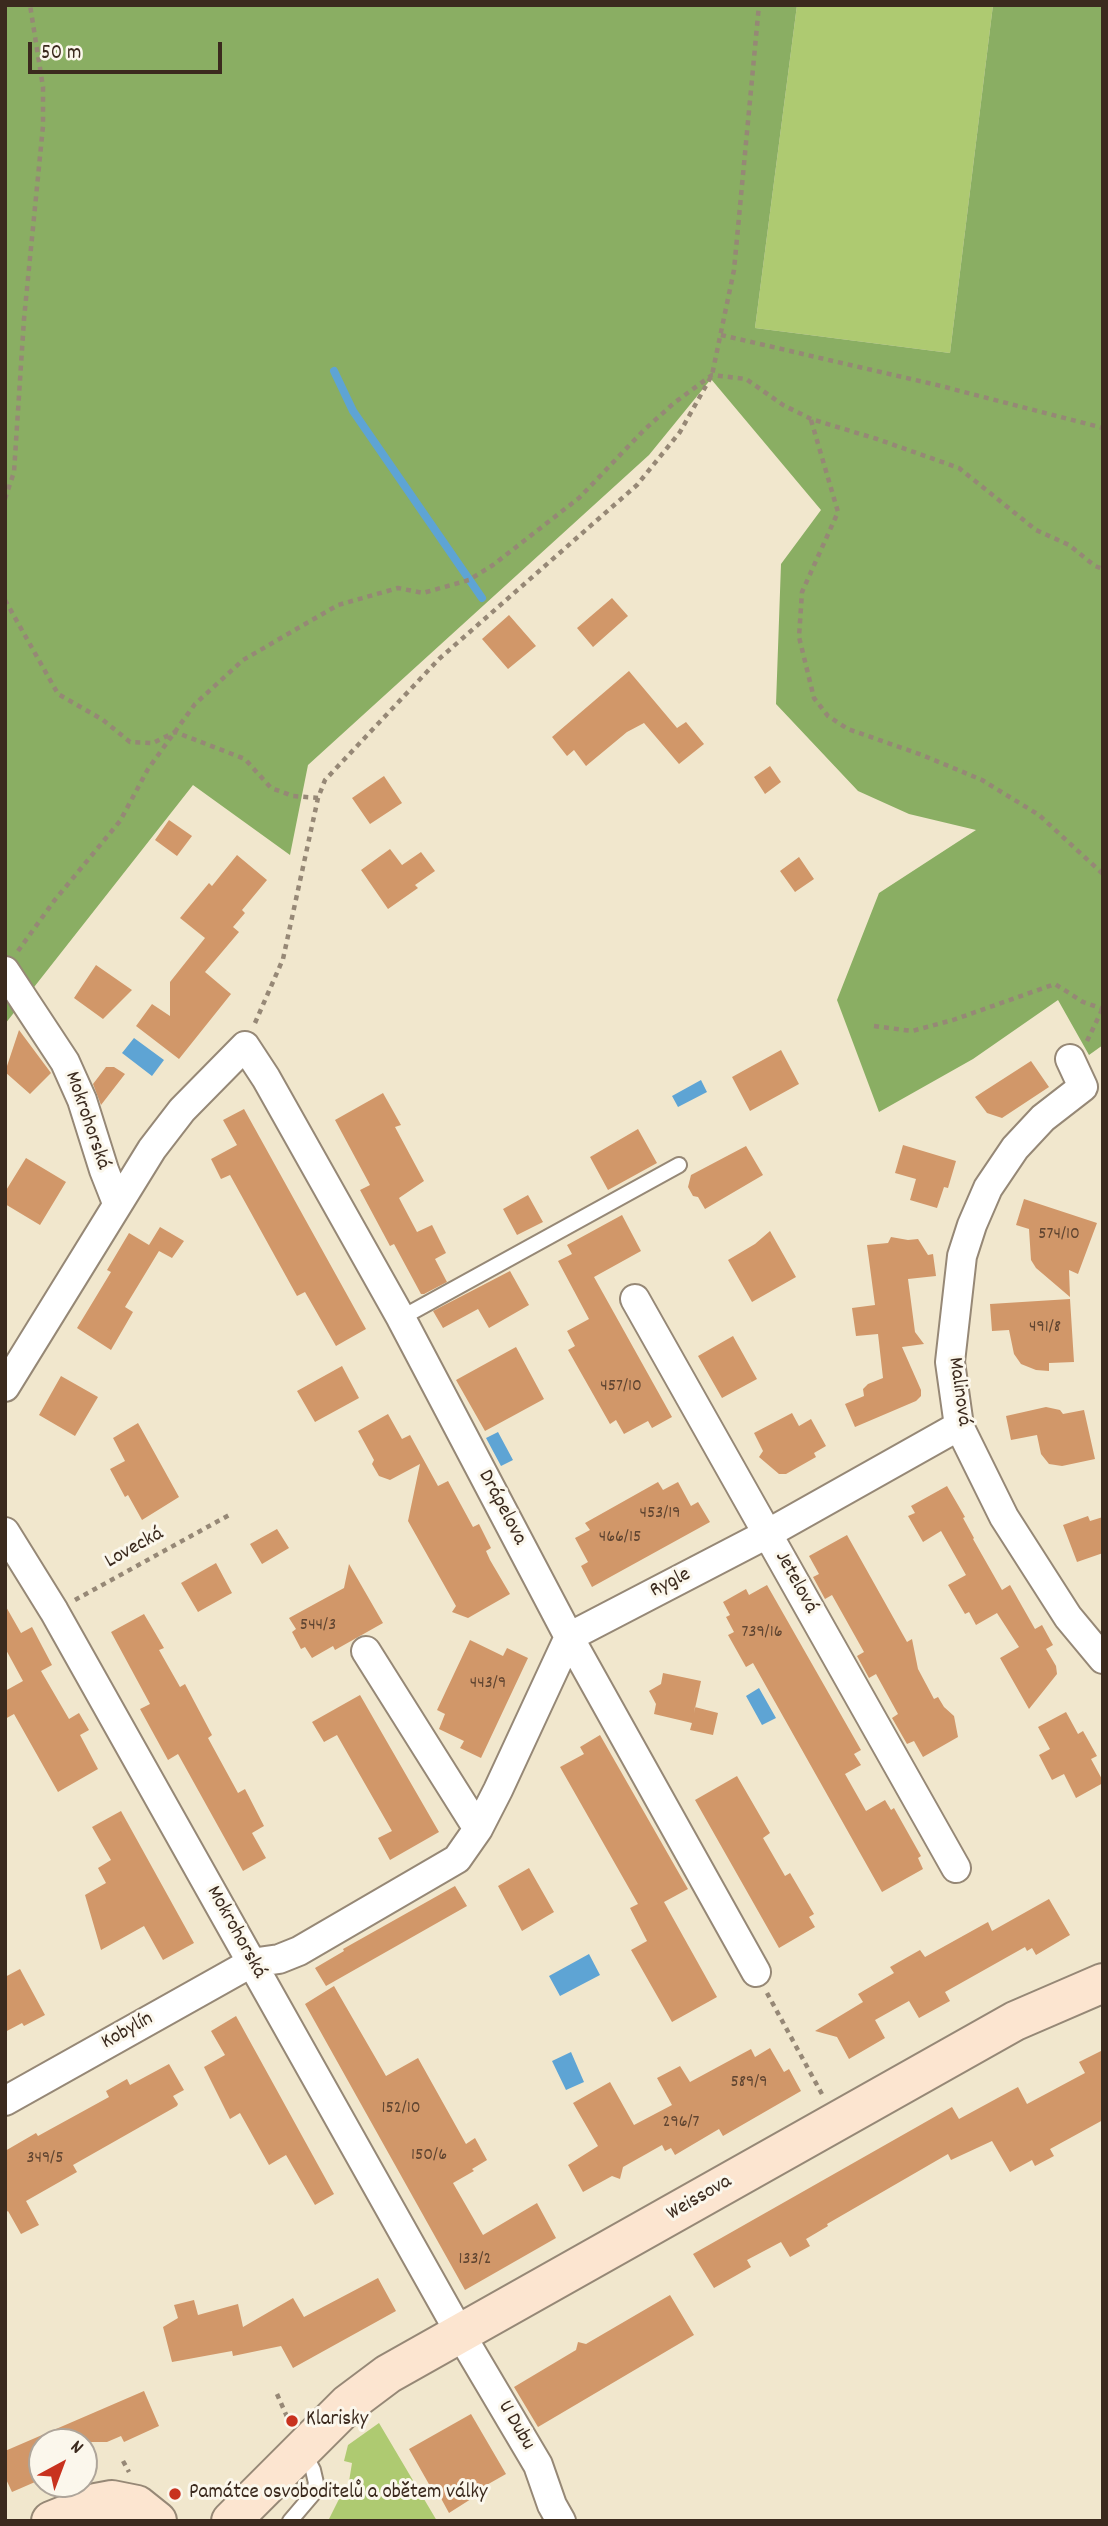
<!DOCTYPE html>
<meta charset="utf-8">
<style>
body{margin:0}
#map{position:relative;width:1108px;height:2526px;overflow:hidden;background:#f1e7cd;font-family:Dekko,sans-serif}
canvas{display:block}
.frame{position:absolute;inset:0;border:7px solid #3b2a1e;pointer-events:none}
.north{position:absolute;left:28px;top:2428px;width:70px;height:70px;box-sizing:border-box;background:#fbf7ec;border:2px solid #aea59a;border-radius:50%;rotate:41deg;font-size:19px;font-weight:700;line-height:28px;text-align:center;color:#3b2a1e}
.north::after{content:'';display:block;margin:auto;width:24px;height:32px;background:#c8321e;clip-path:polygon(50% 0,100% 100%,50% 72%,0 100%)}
.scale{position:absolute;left:28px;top:42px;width:194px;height:32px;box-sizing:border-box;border:4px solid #3b2a1e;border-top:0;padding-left:9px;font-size:21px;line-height:24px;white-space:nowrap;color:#3b2a1e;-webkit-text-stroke:5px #fbf7ec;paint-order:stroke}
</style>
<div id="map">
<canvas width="1108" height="2526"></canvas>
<div class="frame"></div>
<div class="north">N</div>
<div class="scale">50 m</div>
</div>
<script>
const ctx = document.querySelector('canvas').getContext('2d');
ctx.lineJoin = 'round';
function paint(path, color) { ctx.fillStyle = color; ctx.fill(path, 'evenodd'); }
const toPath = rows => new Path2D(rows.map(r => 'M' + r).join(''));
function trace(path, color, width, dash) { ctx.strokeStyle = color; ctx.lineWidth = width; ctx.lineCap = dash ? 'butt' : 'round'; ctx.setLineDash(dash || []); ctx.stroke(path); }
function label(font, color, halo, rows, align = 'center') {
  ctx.font = font + ' Dekko,sans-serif'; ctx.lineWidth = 6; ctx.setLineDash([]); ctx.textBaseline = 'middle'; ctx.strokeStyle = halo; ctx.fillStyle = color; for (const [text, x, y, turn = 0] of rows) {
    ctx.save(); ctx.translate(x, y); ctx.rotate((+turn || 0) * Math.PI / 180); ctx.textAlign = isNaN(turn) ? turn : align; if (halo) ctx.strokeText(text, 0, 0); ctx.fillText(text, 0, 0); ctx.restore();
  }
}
paint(toPath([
 [797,5,993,5,950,353,755,328],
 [379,2423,437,2521,328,2521,339,2499,346,2500,352,2463,344,2461,348,2445]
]), '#aeca71');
paint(toPath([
 [5,5,797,5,755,328,950,353,993,5,1103,5,1103,1045,1089,1055,1058,1000,973,1059,879,1112,837,1000,879,893,976,830,909,814,858,791,776,704,781,564,821,510,711,379,649,455,308,765,290,855,193,785,5,1024]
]), '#8aae63');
paint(toPath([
 [134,1038,164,1060,152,1076,122,1053],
 [701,1080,707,1092,678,1107,672,1096],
 [498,1432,513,1460,501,1466,486,1438],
 [759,1688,776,1718,762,1725,746,1696],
 [589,1954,600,1975,560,1996,549,1976],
 [571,2052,584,2082,566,2090,552,2061]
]), '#5ea4d4');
trace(toPath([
 [334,371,353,411,482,598]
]), '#5ea4d4', 8);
paint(toPath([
 [612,598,628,616,593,647,577,628],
 [509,615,536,646,508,669,482,639],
 [629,671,677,728,686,722,704,744,679,764,644,723,627,732,586,766,574,750,567,756,552,737],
 [770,766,781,782,765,794,754,777],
 [384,776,402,803,370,824,352,798],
 [169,820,192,836,177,856,155,840],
 [390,849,402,865,421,852,435,871,415,885,418,888,388,909,361,870],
 [237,855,267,880,242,910,245,913,233,927,239,932,205,972,231,994,179,1059,136,1026,152,1004,170,1016,170,982,205,938,180,918,209,883,212,886],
 [799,857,814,879,795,892,780,871],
 [96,965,132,990,103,1019,74,998],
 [19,1030,51,1073,30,1094,5,1072],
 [781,1050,799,1084,750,1111,732,1077],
 [1031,1061,1049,1087,1002,1118,987,1113,975,1097],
 [106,1067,114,1067,125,1074,101,1105,93,1084],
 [383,1093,401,1125,395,1127,424,1181,399,1198,417,1232,432,1225,446,1253,435,1259,447,1282,424,1294,421,1294,394,1244,390,1246,360,1190,370,1185,335,1120],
 [244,1109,366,1329,336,1346,305,1292,297,1296,230,1175,221,1179,211,1159,237,1145,223,1120],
 [638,1129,657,1163,608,1190,590,1157],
 [903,1145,956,1161,948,1188,944,1187,937,1208,910,1200,916,1179,895,1173],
 [746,1146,763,1175,705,1209,698,1197,693,1196,688,1187,691,1175],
 [26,1158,66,1182,40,1225,5,1204,5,1192],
 [528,1195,543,1222,517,1235,503,1209],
 [1024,1199,1097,1223,1078,1274,1069,1270,1070,1297,1036,1268,1031,1260,1029,1229,1016,1225],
 [622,1215,641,1251,594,1277,672,1417,652,1428,648,1421,624,1434,616,1420,610,1424,568,1350,575,1346,567,1331,589,1319,558,1261,572,1254,567,1245],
 [160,1227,184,1241,172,1258,159,1251,125,1307,133,1312,111,1350,77,1328,111,1272,107,1270,129,1233,149,1245],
 [770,1231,796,1277,752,1302,728,1260,755,1244],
 [891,1237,908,1240,918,1239,928,1255,933,1254,936,1276,908,1279,915,1332,924,1344,902,1347,921,1390,921,1396,916,1401,855,1427,845,1404,864,1396,863,1389,868,1384,883,1378,878,1334,856,1336,852,1308,875,1305,867,1245,888,1243],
 [510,1271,529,1305,489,1328,478,1309,443,1328,433,1311],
 [1070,1299,1074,1362,1049,1363,1049,1371,1036,1370,1021,1364,1014,1354,1009,1330,992,1331,990,1304],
 [733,1336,757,1379,722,1398,698,1356],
 [516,1347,544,1399,485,1431,456,1380],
 [342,1366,359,1398,315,1422,297,1391],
 [61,1376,98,1397,75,1436,39,1415],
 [1046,1407,1060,1410,1063,1414,1084,1410,1095,1459,1062,1466,1049,1464,1041,1454,1037,1435,1011,1440,1006,1416],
 [792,1413,799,1426,811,1419,826,1446,814,1453,816,1457,786,1474,779,1474,759,1457,763,1451,754,1433],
 [388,1414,402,1439,410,1435,438,1486,448,1481,473,1527,479,1524,491,1548,486,1551,490,1560,510,1594,468,1618,452,1612,456,1606,408,1521,420,1464,390,1480,379,1476,372,1464,374,1460,358,1431],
 [138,1423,179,1497,142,1520,128,1495,125,1497,110,1469,125,1461,113,1438],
 [658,1482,663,1490,678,1482,691,1506,698,1502,710,1522,592,1587,581,1566,588,1562,575,1538,590,1530,585,1523],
 [947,1486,965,1517,963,1518,974,1538,973,1539,1002,1590,1010,1585,1035,1629,1042,1625,1053,1645,1046,1649,1056,1666,1057,1674,1029,1709,1000,1658,1019,1647,997,1613,976,1625,969,1612,965,1614,948,1585,966,1575,941,1531,923,1542,908,1516,915,1513,911,1506],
 [1088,1516,1090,1521,1103,1517,1103,1553,1077,1562,1063,1525],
 [277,1529,289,1548,262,1564,250,1544],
 [847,1535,907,1642,912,1639,918,1669,934,1699,938,1697,944,1707,954,1716,958,1737,923,1757,914,1741,907,1744,892,1718,898,1714,876,1674,869,1678,857,1656,864,1652,832,1595,825,1599,813,1577,819,1574,809,1556],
 [216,1563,232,1593,198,1612,181,1583],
 [349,1564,383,1623,335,1650,333,1646,312,1658,305,1647,301,1649,292,1632,296,1629,289,1618,344,1588],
 [767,1585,861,1750,854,1754,861,1765,845,1774,866,1811,885,1800,891,1810,894,1808,921,1856,918,1858,923,1869,882,1892,753,1663,746,1667,728,1635,734,1632,726,1617,730,1615,723,1602,746,1589,749,1595],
 [5,1605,21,1633,32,1627,52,1665,41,1671,69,1719,79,1713,89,1730,80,1735,98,1769,58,1792,14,1714,5,1719,5,1691,23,1681,5,1648],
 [144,1614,164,1648,159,1650,180,1687,185,1684,212,1735,208,1738,238,1793,245,1789,264,1826,252,1833,266,1858,243,1871,178,1754,168,1760,140,1709,150,1704,111,1632],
 [470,1640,503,1656,507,1648,528,1658,481,1758,460,1748,464,1741,439,1729,445,1714,437,1710],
 [663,1673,701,1681,694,1713,695,1707,718,1713,713,1735,690,1730,692,1723,654,1714,656,1704,649,1691,661,1684],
 [360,1695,439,1832,390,1860,378,1838,392,1831,337,1735,324,1742,312,1722],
 [1066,1712,1078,1734,1083,1731,1097,1756,1091,1759,1103,1781,1103,1783,1076,1798,1064,1774,1052,1780,1039,1755,1050,1749,1038,1727],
 [600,1735,688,1889,664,1902,717,1997,672,2022,631,1950,647,1941,630,1908,638,1904,560,1767,584,1754,580,1747],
 [737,1776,770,1833,763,1838,785,1876,790,1873,814,1914,809,1917,815,1927,779,1948,695,1800],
 [121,1811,194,1943,163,1960,144,1926,101,1950,85,1895,106,1883,98,1868,111,1860,92,1827],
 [529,1868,554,1912,522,1931,498,1886],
 [455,1886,467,1906,326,1986,315,1968,344,1951,343,1949],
 [1049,1899,1070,1935,1036,1955,1032,1948,1027,1951,1025,1947,945,1992,950,2001,919,2018,909,2001,875,2020,885,2038,849,2059,837,2037,815,2031,863,2002,858,1994,894,1973,890,1967,920,1950,925,1957,988,1922,992,1931],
 [20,1969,45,2015,24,2026,22,2023,5,2032,5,1977],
 [334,1986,386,2076,418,2058,466,2144,475,2138,487,2160,472,2169,474,2171,453,2183,483,2235,537,2203,556,2238,465,2290,305,2004],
 [236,2016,334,2194,315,2205,286,2155,269,2165,240,2113,230,2119,204,2067,225,2055,211,2031],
 [770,2048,784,2072,789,2069,801,2091,723,2136,719,2129,675,2155,671,2148,665,2151,662,2145,623,2167,620,2179,612,2176,583,2192,568,2165,598,2146,573,2103,610,2082,634,2125,672,2105,657,2078,680,2066,690,2082,751,2049,755,2057],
 [1103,2050,1103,2120,1050,2149,1054,2156,1035,2166,1032,2160,1010,2172,992,2141,951,2160,948,2154,827,2224,828,2226,806,2239,810,2246,790,2257,781,2242,747,2260,751,2267,714,2288,693,2254,952,2107,959,2119,1018,2087,1027,2104,1085,2073,1079,2062],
 [169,2064,184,2090,173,2096,178,2104,177,2106,73,2165,77,2172,26,2201,39,2225,21,2234,8,2211,5,2213,5,2151,36,2133,38,2136,109,2097,106,2091,127,2079,130,2085],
 [378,2278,396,2311,293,2368,281,2346,233,2356,232,2351,172,2362,163,2327,178,2318,174,2305,194,2300,198,2315,238,2304,243,2327,293,2298,304,2317],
 [670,2295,694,2335,538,2427,514,2387,576,2350,578,2342,586,2344],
 [144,2391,159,2426,124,2442,121,2436,107,2442,42,2442,42,2479,12,2492,5,2477,5,2451],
 [471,2414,506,2474,469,2495,471,2499,449,2513,437,2491,434,2493,409,2449]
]), '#d19769');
const lane = toPath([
 [401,1318,679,1165],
 [290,2521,313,2494,316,2483,313,2470,303,2451]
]);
const street = toPath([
 [5,971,65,1062,82,1100,104,1170,117,1203],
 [1070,1059,1083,1087,1043,1118,1015,1148,988,1188,972,1225,962,1256,950,1362,959,1426,1004,1517,1068,1617,1103,1659],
 [635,1299,956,1868],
 [5,1387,152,1149,182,1110,245,1046,266,1078,401,1318,569,1637,756,1972],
 [5,1532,54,1611,461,2335,538,2465,552,2505,561,2521],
 [366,1651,478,1829],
 [5,2101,251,1963,279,1959,299,1951,457,1859,478,1829,498,1790,569,1637,767,1534,959,1426]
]);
const secondary = toPath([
 [51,2521,96,2503,112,2500,137,2505,157,2521],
 [231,2521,348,2404,388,2374,1015,2021,1103,1983]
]);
trace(lane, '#968876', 18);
trace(street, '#968876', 32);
trace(secondary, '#968876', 42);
trace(toPath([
 [721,335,941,386,1103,428],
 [811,420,838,512,802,592,799,637,814,698,828,716,848,729,922,755,982,780,1039,815,1103,874],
 [5,499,14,472,24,319,43,126,43,87,30,5],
 [5,600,58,694,103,720,130,742,153,743,175,732,245,759,271,788,293,796,318,798],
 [18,951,54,901,120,821,148,769,195,704,243,660,338,605,398,588,423,593,469,580,493,565,579,498,644,430,674,403,712,375,746,379,783,405,811,419,877,439,959,468,1036,530,1069,545,1095,566,1103,569],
 [255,1023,283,959,318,798,325,780,439,659,637,485,680,432,712,375,734,270,759,5],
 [874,1026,912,1031,953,1020,1055,984,1083,1002,1103,1009],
 [1087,1041,1102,1010],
 [75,1600,231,1514],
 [767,1993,823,2096],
 [277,2394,288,2419],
 [123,2461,129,2472]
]), '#968876', 4.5, [5, 5]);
trace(lane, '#fff', 14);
trace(street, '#fff', 28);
trace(secondary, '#fce5d0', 38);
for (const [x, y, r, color] of [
 [292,2421,7,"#c8321e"],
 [175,2494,7,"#c8321e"]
]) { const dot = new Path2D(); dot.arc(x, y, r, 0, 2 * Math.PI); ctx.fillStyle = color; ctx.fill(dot); trace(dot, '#fbf7ec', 2.5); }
label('18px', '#604531', null, [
 ["574/10",1059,1236],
 ["491/8",1045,1329],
 ["457/10",621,1388],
 ["453/19",660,1515],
 ["466/15",620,1539],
 ["544/3",318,1627],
 ["739/16",762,1634],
 ["443/9",488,1685],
 ["589/9",749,2084],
 ["152/10",401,2110],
 ["296/7",681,2124],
 ["150/6",429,2157],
 ["349/5",45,2160],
 ["133/2",475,2261]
]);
label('21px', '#3b2a1e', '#fbf7ec', [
 ["Mokrohorská",86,1121,71],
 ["Malinová",958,1392,82],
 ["Drápelova",501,1508,62],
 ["Lovecká",135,1549,-29],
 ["Jetelová",795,1583,61],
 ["Rygle",671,1584,-27],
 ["Mokrohorská",235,1933,61],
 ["Kobylín",128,2032,-29],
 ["Weissova",700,2199,-30],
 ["U Dubu",515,2426,60]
]);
label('21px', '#3b2a1e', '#fbf7ec', [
 ["Klarisky",306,2421],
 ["Památce osvoboditelů a obětem války",189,2494]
], 'left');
</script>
